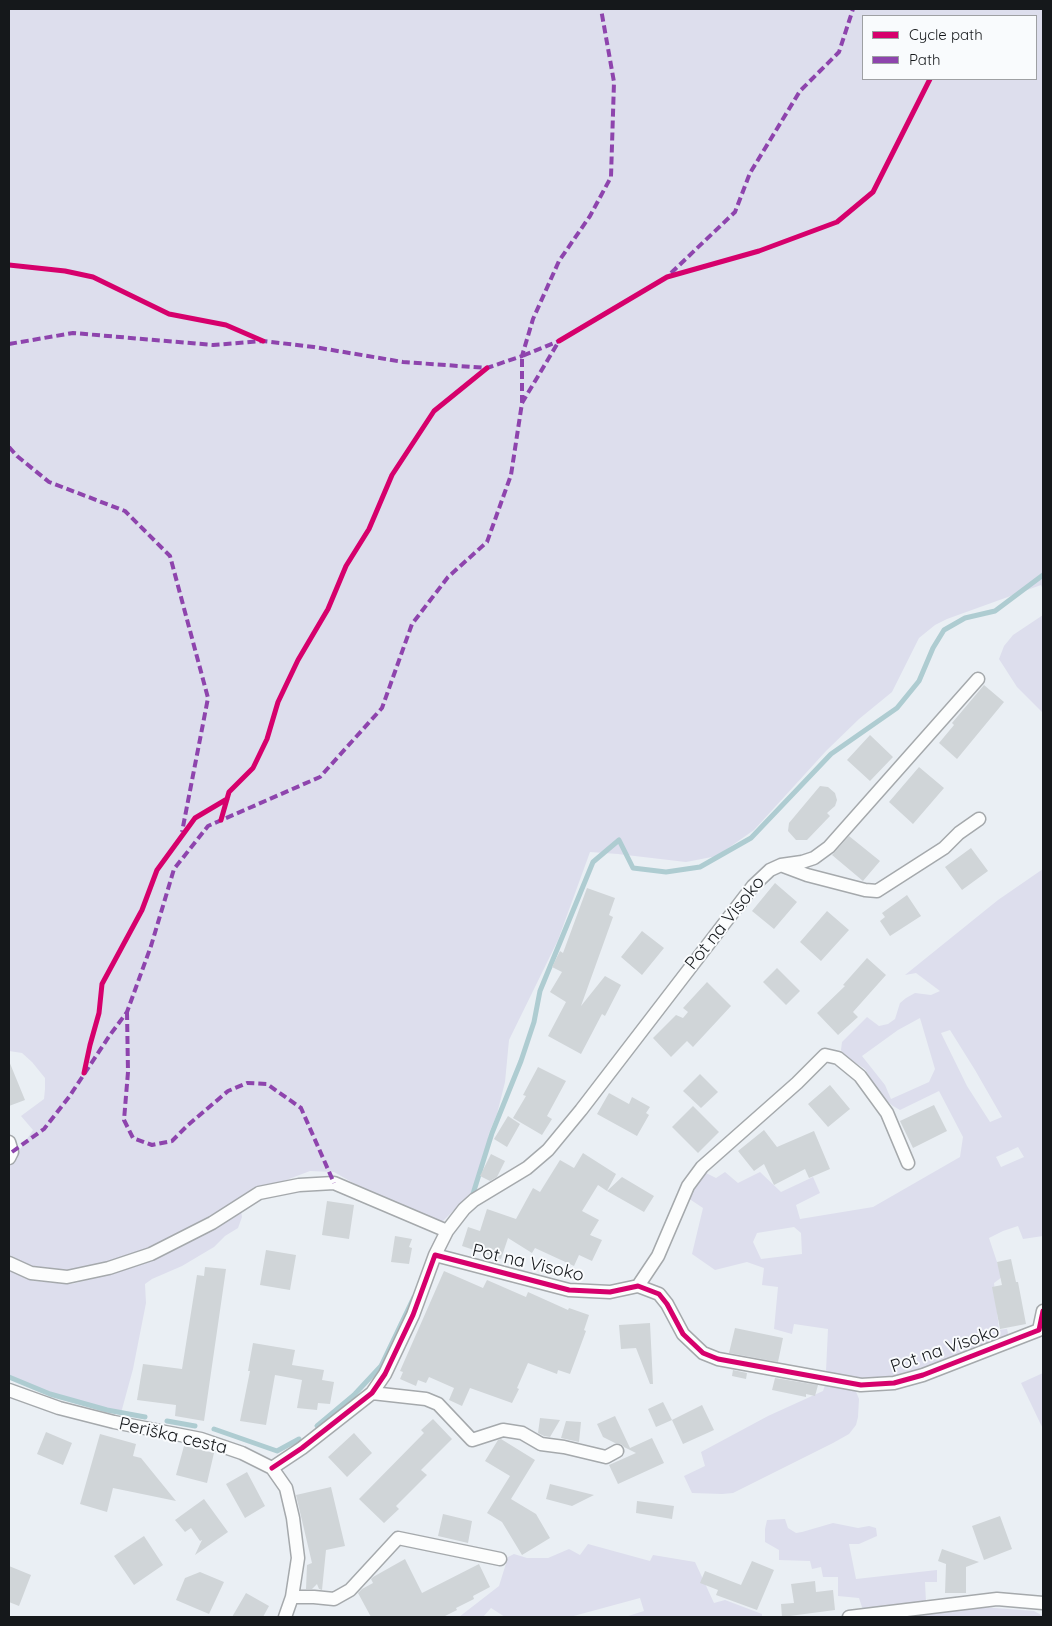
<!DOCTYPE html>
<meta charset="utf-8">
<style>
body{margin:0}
#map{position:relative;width:1052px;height:1626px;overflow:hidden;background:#eaeff4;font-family:Quicksand,sans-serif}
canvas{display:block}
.frame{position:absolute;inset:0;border:10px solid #15181b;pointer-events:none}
.legend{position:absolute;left:862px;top:15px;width:175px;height:65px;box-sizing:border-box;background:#f9fbfd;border:1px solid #9ea0a3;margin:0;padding:6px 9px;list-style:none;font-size:15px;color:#15181b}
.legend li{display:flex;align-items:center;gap:10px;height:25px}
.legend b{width:25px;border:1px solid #9ea0a3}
</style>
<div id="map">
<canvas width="1052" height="1626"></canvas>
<div class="frame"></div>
<ul class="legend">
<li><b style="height:6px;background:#d6006c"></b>Cycle path</li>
<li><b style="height:6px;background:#8e44ad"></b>Path</li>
</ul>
</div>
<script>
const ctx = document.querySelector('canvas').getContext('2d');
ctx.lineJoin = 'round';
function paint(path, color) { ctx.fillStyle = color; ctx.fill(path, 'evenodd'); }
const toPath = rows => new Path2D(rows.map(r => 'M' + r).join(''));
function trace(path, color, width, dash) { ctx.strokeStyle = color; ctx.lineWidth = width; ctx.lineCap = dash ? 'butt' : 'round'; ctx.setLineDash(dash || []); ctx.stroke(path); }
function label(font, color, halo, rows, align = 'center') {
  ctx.font = font + ' Quicksand,sans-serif'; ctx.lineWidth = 4; ctx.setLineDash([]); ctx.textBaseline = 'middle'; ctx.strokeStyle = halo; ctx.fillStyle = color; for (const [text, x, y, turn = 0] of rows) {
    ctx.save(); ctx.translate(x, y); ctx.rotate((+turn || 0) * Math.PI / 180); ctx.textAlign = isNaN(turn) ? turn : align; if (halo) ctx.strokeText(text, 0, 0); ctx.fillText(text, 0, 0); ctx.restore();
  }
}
paint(toPath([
 [9,9,1043,9,1043,590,1041,585,947,619,935,625,919,638,892,692,859,719,826,751,754,830,717,856,686,862,618,854,590,852,558,940,509,1040,505,1082,497,1114,489,1133,486,1152,471,1193,441,1223,371,1193,334,1172,310,1171,252,1193,224,1211,148,1250,97,1267,62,1273,26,1267,9,1256,9,1166,33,1130,21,1116,44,1099,45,1089,45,1078,32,1062,22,1053,9,1051],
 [863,16,1036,16,1036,79,863,79],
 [1043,615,1043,713,1017,687,999,659,1004,646,1013,635],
 [1043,869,1043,1236,1023,1239,1018,1226,1003,1231,989,1238,1002,1277,994,1283,999,1330,1007,1329,1009,1337,922,1370,884,1380,861,1380,826,1371,828,1329,794,1324,792,1334,774,1329,778,1287,762,1285,764,1268,747,1262,715,1270,692,1254,703,1208,688,1198,696,1184,706,1173,716,1178,725,1172,738,1183,760,1172,781,1192,813,1177,820,1193,796,1205,800,1219,873,1207,960,1157,963,1137,939,1091,900,1110,893,1106,881,1096,865,1069,845,1056,841,1050,842,1042,867,1017,879,1026,888,1024,895,1019,900,1003,906,998,915,993,931,995,940,991,916,973,905,975,998,900],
 [920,1018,935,1069,929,1082,891,1099,885,1085,862,1056,898,1030],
 [950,1030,975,1070,1002,1117,990,1122,967,1086,941,1033],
 [1018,1147,1024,1157,1001,1167,996,1157],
 [794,1227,801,1233,802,1254,761,1259,753,1242,757,1233],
 [241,1210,242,1217,238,1228,225,1236,214,1247,182,1266,152,1279,145,1284,146,1303,133,1369,121,1413,69,1400,62,1396,9,1378,9,1271,34,1281,72,1284,115,1273,166,1253],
 [1043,1373,1043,1429,1021,1383],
 [826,1382,855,1389,859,1399,858,1417,856,1425,849,1434,833,1443,733,1493,722,1494,692,1493,684,1476,705,1466,701,1452,768,1416,823,1391],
 [785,1519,788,1528,796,1533,802,1532,833,1523,858,1528,869,1526,876,1528,877,1536,859,1544,849,1544,856,1579,937,1570,937,1582,925,1582,926,1602,863,1610,859,1598,838,1596,838,1577,823,1577,821,1567,812,1569,810,1561,779,1560,779,1550,765,1542,765,1529,767,1520],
 [588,1544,650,1561,653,1555,695,1562,714,1603,725,1600,762,1614,762,1617,625,1617,644,1611,640,1598,570,1617,505,1617,491,1608,483,1617,459,1617,499,1586,508,1557,514,1554,527,1558,548,1558,569,1549,580,1555],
 [982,1607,1034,1611,1043,1616,1043,1617,893,1617]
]), '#dddeed');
trace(toPath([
 [472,1197,492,1133,521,1061,534,1022,540,991,593,862,619,840,633,868,666,872,700,867,751,838,831,754,897,708,919,681,933,648,944,630,965,618,995,611,1043,575],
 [9,1377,50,1394,107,1410,145,1417],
 [167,1421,195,1426],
 [317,1426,354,1395,381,1366,414,1297],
 [214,1429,277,1451,299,1439]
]), '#aeccd1', 5);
paint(toPath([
 [984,685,1004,702,957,759,939,743,954,725,952,723],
 [870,735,893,757,870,781,847,760],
 [919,767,944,788,913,824,889,802],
 [820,786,828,787,835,793,837,800,835,806,827,813,830,816,807,840,796,840,788,831,789,823],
 [849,836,880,861,863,881,832,855],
 [971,848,988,871,962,890,945,867],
 [775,883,797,902,774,929,752,911],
 [587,888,615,898,609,915,613,917,581,1006,605,976,621,985,605,1016,602,1014,581,1054,548,1036,566,1002,550,992,562,972,552,967,560,951,563,953],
 [907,895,921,916,890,936,880,921,885,917,882,913],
 [827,911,849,930,821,961,800,942],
 [642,931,664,948,642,975,621,957],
 [867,958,886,975,853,1012,858,1017,838,1035,817,1013,845,986,843,985],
 [777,968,800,991,786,1005,763,982],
 [707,982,731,1006,693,1047,687,1041,671,1057,653,1038,676,1015,683,1018,688,1012,683,1008],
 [9,1061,25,1100,9,1106],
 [538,1067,566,1081,547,1116,552,1119,542,1135,513,1118,526,1096,523,1095],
 [700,1074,718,1092,701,1108,683,1091],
 [830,1085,850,1109,828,1127,808,1104],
 [609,1093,629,1104,632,1097,650,1107,646,1113,649,1115,637,1136,597,1114],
 [934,1105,947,1131,913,1148,900,1121],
 [693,1106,719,1132,698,1153,672,1127],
 [508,1116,520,1124,507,1147,494,1139],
 [764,1130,777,1147,814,1131,830,1169,809,1178,805,1169,774,1185,764,1164,754,1171,738,1151],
 [583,1153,616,1174,607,1191,598,1185,582,1211,599,1220,590,1235,602,1240,592,1261,579,1255,574,1266,535,1248,532,1253,508,1238,501,1259,462,1246,468,1227,480,1231,487,1209,516,1219,533,1188,540,1192,560,1160,574,1168],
 [491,1154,505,1161,497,1177,490,1181,480,1176],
 [622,1177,654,1196,644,1212,607,1191],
 [327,1201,354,1205,349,1239,322,1235],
 [395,1236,412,1239,409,1247,412,1248,409,1264,391,1262],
 [266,1250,296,1255,290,1290,260,1285],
 [1011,1259,1016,1282,1018,1282,1026,1324,1000,1329,992,1287,1002,1285,997,1262],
 [205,1267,226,1269,204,1421,175,1416,176,1405,137,1400,143,1364,182,1369,197,1275,204,1276],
 [444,1271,483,1288,487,1280,526,1297,528,1292,568,1310,569,1308,589,1315,584,1330,586,1331,570,1374,558,1370,557,1374,528,1363,517,1388,519,1389,512,1403,470,1388,462,1406,449,1400,454,1388,429,1377,426,1383,418,1380,416,1386,400,1379,403,1372,400,1371],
 [650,1323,653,1384,650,1384,636,1348,621,1349,619,1325],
 [735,1328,783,1338,778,1362,729,1353],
 [253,1343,295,1350,292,1365,324,1370,322,1380,334,1382,330,1404,318,1403,317,1410,297,1408,302,1380,275,1375,266,1425,240,1421,250,1371,248,1371],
 [733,1370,747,1373,746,1379,732,1376],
 [775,1378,818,1385,815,1396,806,1394,806,1397,772,1390],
 [663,1402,672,1420,656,1427,648,1409],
 [702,1405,714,1430,683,1444,672,1420],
 [615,1416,630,1448,652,1438,664,1463,618,1484,609,1465,636,1453,624,1447,621,1444,615,1443,603,1437,597,1424],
 [540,1418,560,1420,550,1437,544,1436,538,1433],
 [433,1419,452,1439,421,1470,427,1475,396,1506,399,1509,384,1523,359,1499,424,1433,421,1430],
 [566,1421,581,1422,579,1442,561,1438],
 [46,1432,72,1443,63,1465,37,1454],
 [354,1433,372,1453,347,1477,328,1457],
 [100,1434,136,1444,133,1456,141,1458,176,1501,113,1488,107,1512,80,1504],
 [501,1439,535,1460,511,1499,536,1514,550,1538,522,1555,502,1522,487,1513,510,1476,485,1461,498,1440],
 [184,1446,214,1453,207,1483,176,1475],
 [247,1472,265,1506,245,1518,226,1484],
 [550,1484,594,1495,572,1506,546,1499],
 [331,1487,345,1546,326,1550,322,1590,319,1589,317,1584,312,1589,306,1589,307,1565,312,1563,296,1495],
 [204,1499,228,1532,195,1555,202,1540,200,1541,191,1528,185,1532,175,1520],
 [637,1501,674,1506,672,1519,636,1513],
 [443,1514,472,1521,468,1543,438,1536],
 [1000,1516,1012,1549,984,1560,972,1526],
 [144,1536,163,1565,134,1585,114,1556],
 [942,1549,979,1562,966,1567,966,1593,945,1593,946,1564,938,1561],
 [405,1559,422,1593,479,1564,490,1587,473,1596,474,1599,456,1608,457,1610,443,1617,371,1617,358,1593,362,1589,373,1583,371,1579,373,1577],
 [752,1561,774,1570,757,1610,716,1595,718,1590,700,1583,705,1571,741,1585],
 [9,1566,31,1575,19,1606,9,1602],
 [200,1572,224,1582,209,1614,176,1600,185,1578],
 [815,1581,816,1592,833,1590,835,1610,782,1617,781,1604,794,1603,791,1584],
 [246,1593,269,1606,263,1617,232,1617]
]), '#d0d5d8');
const street = toPath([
 [783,866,807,875,865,890,877,891,944,848,959,833,979,819],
 [9,1142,12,1152,9,1158],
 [435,1255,447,1231,464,1209,474,1200,527,1168,548,1150,581,1110,753,886,770,870,781,865,802,862,814,858,829,847,978,679],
 [9,1263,31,1273,67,1277,109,1268,151,1254,212,1223,259,1193,299,1185,334,1183,447,1231],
 [638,1286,658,1256,688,1186,702,1167,797,1083,825,1055,838,1058,860,1076,887,1113,908,1163],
 [9,1390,59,1408,114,1422,201,1439,242,1453,272,1468,286,1488,293,1518,298,1558,292,1597,285,1617],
 [372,1393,426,1399,438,1404,472,1440,503,1430,522,1433,541,1444,564,1447,606,1457,617,1451],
 [272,1468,302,1448,372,1393,385,1374,413,1315,435,1255,569,1290,610,1292,638,1286,659,1294,667,1304,683,1334,703,1353,718,1359,861,1385,894,1383,923,1375,1039,1330,1043,1311],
 [292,1597,314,1597,334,1599,350,1590,398,1538,500,1559],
 [849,1617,997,1599,1043,1603]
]);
trace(street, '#a5a9ac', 15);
trace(street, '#fcfdfd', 12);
trace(toPath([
 [671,273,735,212,750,173,800,91,839,52,853,9],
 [9,344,73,333,213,345,263,341,314,347,403,362,487,368,522,356,533,319,559,261,590,216,611,177,614,82,601,9],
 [522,403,522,356,559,341],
 [9,447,17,456,49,482,125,511,170,556,208,698,182,832],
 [127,1012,128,1072,124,1120,133,1138,152,1145,172,1141,188,1125,228,1091,247,1083,267,1084,301,1108,334,1183],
 [12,1152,44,1129,69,1097,110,1035,127,1012,151,946,174,869,208,826,320,777,382,708,412,624,448,577,487,542,511,475,522,403,559,341]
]), '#8e44ad', 4, [8, 4]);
trace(toPath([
 [9,265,65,271,93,277,169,314,226,325,263,341],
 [559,341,667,277,759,251,837,222,873,192,930,79],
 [221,820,229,792,253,768,267,739,278,702,298,660,328,609,346,566,369,529,392,475,434,411,487,368],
 [84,1073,90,1045,99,1013,102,984,142,910,157,870,195,818,227,799],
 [272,1468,302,1448,372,1393,385,1374,413,1315,435,1255,569,1290,610,1292,638,1286,659,1294,667,1304,683,1334,703,1353,718,1359,861,1385,894,1383,923,1375,1039,1330,1043,1311]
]), '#d6006c', 5);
label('18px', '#15181b', '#f9fbfd', [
 ["Pot na Visoko",725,923,-51],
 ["Pot na Visoko",528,1263,13],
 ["Pot na Visoko",945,1349,-19],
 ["Periška cesta",173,1436,13]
]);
</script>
